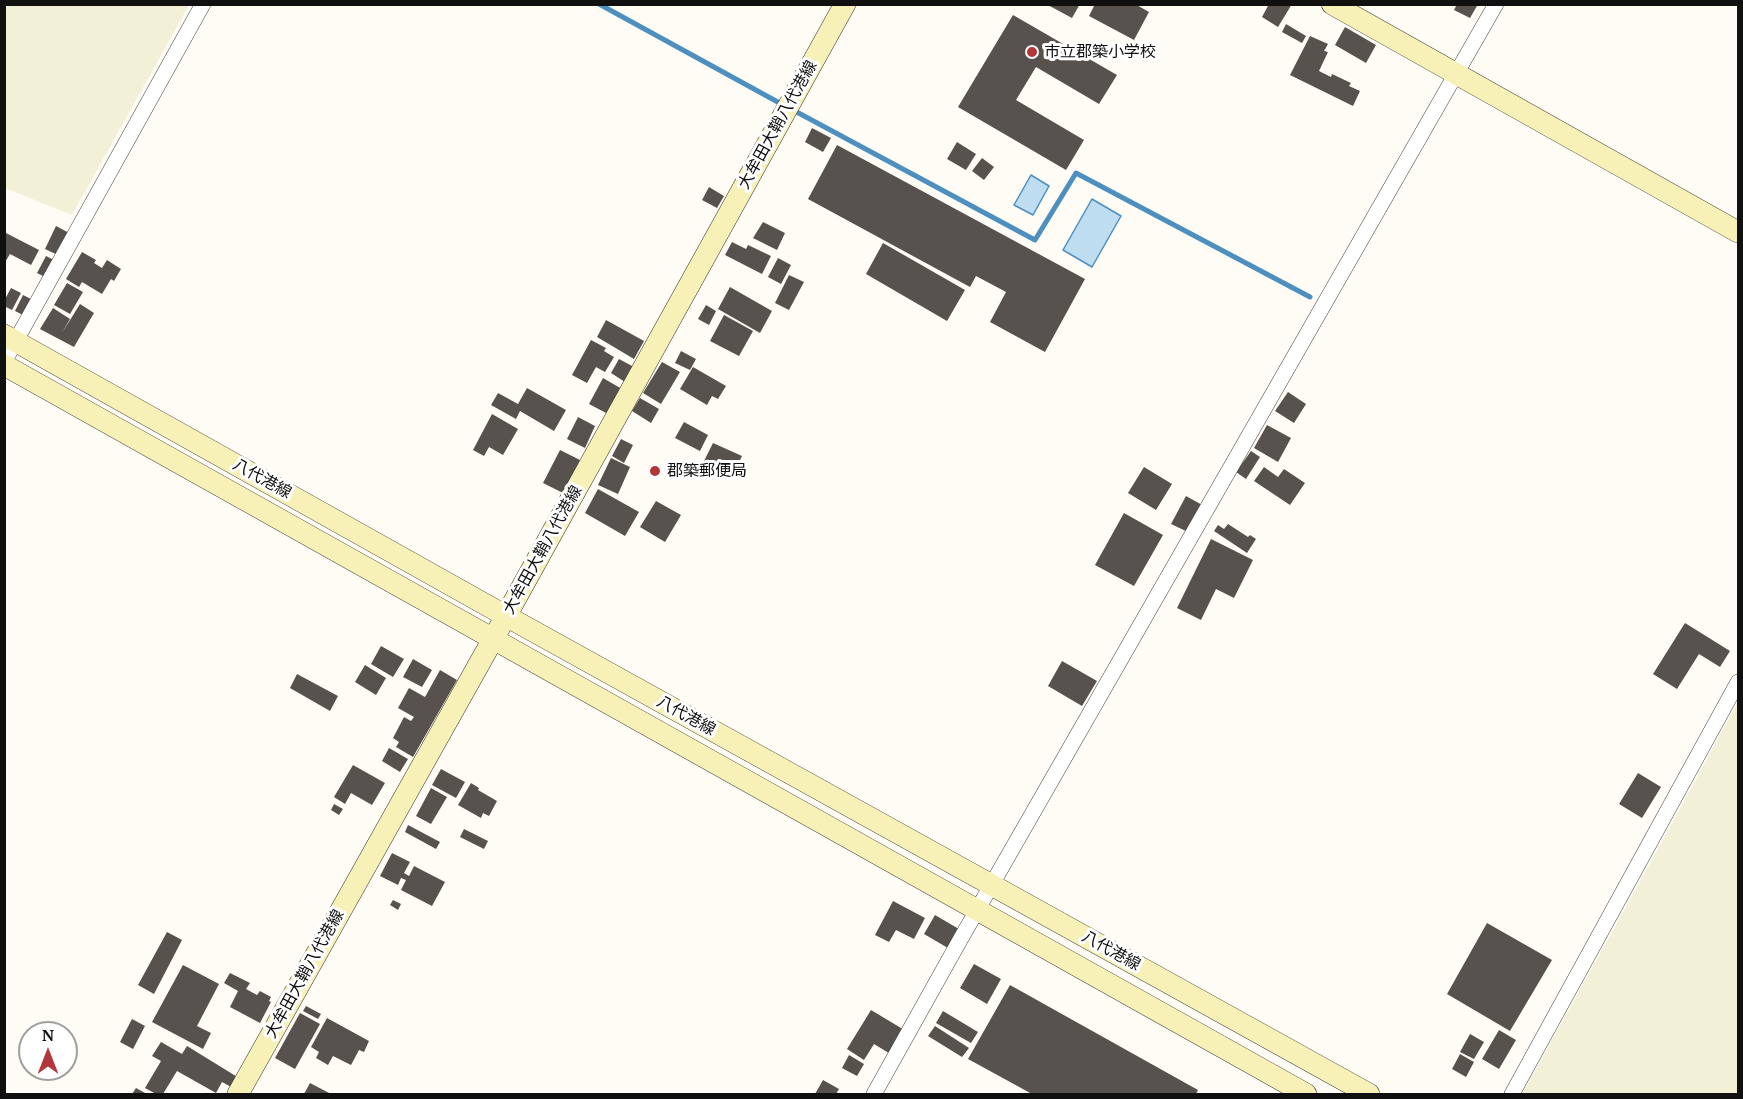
<!DOCTYPE html>
<meta charset="utf-8">
<style>
body{margin:0}
#map{position:relative;width:1743px;height:1099px;overflow:hidden;background:#fefcf5;font-family:"PT Serif",serif}
canvas{display:block}
.frame{position:absolute;inset:0;border:6px solid #101010;pointer-events:none}
.north{position:absolute;left:18px;top:1021px;width:60px;height:60px;box-sizing:border-box;background:#fff;border:2px solid #9f9f9f;border-radius:50%;rotate:0deg;font-size:16px;font-weight:700;line-height:24px;text-align:center;color:#101010}
.north::after{content:'';display:block;margin:auto;width:21px;height:27px;background:#b3363a;clip-path:polygon(50% 0,100% 100%,50% 72%,0 100%)}
</style>
<div id="map">
<canvas width="1743" height="1099"></canvas>
<div class="frame"></div>
<div class="north">N</div>
</div>
<script>
const ctx = document.querySelector('canvas').getContext('2d');
ctx.lineJoin = 'round';
function paint(path, color) { ctx.fillStyle = color; ctx.fill(path, 'evenodd'); }
const toPath = rows => new Path2D(rows.map(r => 'M' + r).join(''));
function trace(path, color, width, dash) { ctx.strokeStyle = color; ctx.lineWidth = width; ctx.lineCap = dash ? 'butt' : 'round'; ctx.setLineDash(dash || []); ctx.stroke(path); }
function label(font, color, halo, rows, align = 'center') {
  ctx.font = font + ' "PT Serif","Noto Sans JP",serif'; ctx.lineWidth = 6; ctx.setLineDash([]); ctx.textBaseline = 'middle'; ctx.strokeStyle = halo; ctx.fillStyle = color; for (const [text, x, y, turn = 0] of rows) {
    ctx.save(); ctx.translate(x, y); ctx.rotate((+turn || 0) * Math.PI / 180); ctx.textAlign = isNaN(turn) ? turn : align; if (halo) ctx.strokeText(text, 0, 0); ctx.fillText(text, 0, 0); ctx.restore();
  }
}
paint(toPath([
 [4,5,189,5,72,215,5,188],
 [1738,702,1738,1094,1522,1094,1636,889]
]), '#f2f0d6');
const water = toPath([
 [1031,175,1049,186,1033,215,1014,205,1031,175],
 [1092,199,1121,216,1092,267,1063,250,1092,199]
]);
paint(water, '#beddf1');
trace(water, '#4d90c0', 1.5);
trace(toPath([
 [599,4,785,106],
 [793,110,1035,240,1076,173,1310,297]
]), '#4d90c0', 5);
paint(toPath([
 [1046,4,1080,4,1072,18],
 [1095,4,1135,4,1149,12,1134,40,1089,16],
 [1269,4,1292,4,1278,27,1262,17],
 [1457,4,1474,4,1477,6,1470,18,1454,10],
 [1013,15,1117,75,1099,104,1036,67,1016,100,1084,140,1066,170,958,107],
 [1286,24,1306,36,1302,43,1282,32],
 [1345,27,1376,45,1366,63,1335,45],
 [1310,36,1328,44,1324,51,1328,52,1319,71,1331,77,1332,74,1351,83,1349,86,1360,91,1353,106,1290,75],
 [812,128,831,138,823,152,805,142],
 [957,142,976,154,966,170,947,159],
 [837,145,1085,279,1045,352,990,322,1006,292,976,276,970,287,808,199],
 [982,158,994,167,984,180,972,171],
 [709,187,724,196,717,208,702,200],
 [763,222,785,233,777,250,753,238],
 [56,226,73,235,62,257,45,249],
 [4,232,39,250,31,265,10,254,4,264],
 [732,242,746,249,748,245,771,256,762,274,725,255],
 [883,243,965,290,947,321,866,274],
 [82,252,96,260,94,263,102,268,107,260,121,269,114,281,111,279,102,294,82,282,79,287,66,279],
 [46,256,58,262,49,279,37,273],
 [778,258,791,265,781,284,768,277],
 [789,275,804,282,789,310,775,303],
 [67,283,83,292,70,314,54,305],
 [730,287,772,311,760,333,718,309],
 [11,288,21,293,12,310,4,306,4,301],
 [23,295,37,302,29,318,15,311],
 [80,304,94,313,74,347,40,329,53,308,70,319,62,333],
 [706,305,716,311,709,325,698,319],
 [724,315,753,331,739,356,710,341],
 [606,320,644,341,634,359,597,337],
 [591,340,606,348,604,351,614,357,605,372,596,367,587,383,572,375],
 [681,351,696,359,690,370,675,363],
 [619,359,634,367,625,382,611,373],
 [662,362,680,372,661,404,643,393],
 [693,367,726,386,718,399,712,396,707,405,680,389],
 [603,378,622,389,608,414,589,404],
 [527,388,566,410,554,431,520,411,516,419,491,405,498,393,518,404],
 [1288,392,1306,404,1294,423,1275,411],
 [640,398,659,409,651,423,632,411],
 [492,414,518,429,503,455,489,447,484,456,473,450],
 [578,417,595,426,585,448,567,439],
 [684,422,708,435,700,451,675,438],
 [1267,425,1291,438,1278,462,1254,448],
 [621,439,633,445,624,463,612,456],
 [713,443,742,456,733,475,704,461],
 [560,450,580,460,563,493,543,483],
 [1251,451,1260,457,1246,479,1236,472],
 [611,458,630,467,618,494,598,485],
 [1144,467,1172,484,1156,510,1128,493],
 [1264,467,1278,477,1284,469,1305,483,1290,505,1254,481],
 [598,489,639,512,625,536,585,513],
 [1186,496,1204,506,1190,533,1171,524],
 [656,501,681,515,665,542,640,527],
 [1124,513,1163,535,1134,586,1095,565],
 [1228,524,1248,537,1250,535,1256,539,1247,553,1214,531,1218,525,1224,529],
 [1211,539,1253,560,1234,598,1216,589,1201,620,1177,608],
 [1685,623,1730,651,1720,667,1699,654,1677,689,1653,674],
 [381,646,404,659,393,677,371,664],
 [413,659,432,670,422,687,403,677],
 [1062,661,1097,681,1082,706,1048,686],
 [365,665,386,678,376,695,355,682],
 [440,670,457,680,413,757,396,747,399,742,393,738,404,717,411,721,414,717,398,708,409,688,425,697],
 [297,674,338,696,330,711,290,688],
 [389,748,408,759,400,772,382,761],
 [353,765,385,783,372,805,351,793,345,804,334,797],
 [441,769,465,782,456,798,432,785],
 [1638,773,1661,787,1642,818,1619,804],
 [471,783,479,788,478,790,497,801,489,816,483,813,481,818,458,805],
 [431,788,447,797,431,824,416,816],
 [334,804,343,809,339,815,331,810],
 [408,825,440,842,436,849,405,832],
 [464,829,488,841,484,849,460,837],
 [392,853,410,862,404,873,409,876,414,866,445,882,432,906,401,890,406,880,401,878,398,885,380,876],
 [393,900,401,904,398,910,390,905],
 [893,901,925,918,914,939,896,930,889,942,875,935],
 [935,915,964,932,953,951,924,934],
 [1487,923,1552,960,1510,1031,1447,994],
 [167,932,182,940,154,994,138,985],
 [974,964,1001,979,987,1004,960,988],
 [183,965,219,984,197,1026,211,1033,203,1049,152,1022],
 [230,973,250,983,246,989,257,995,260,991,271,997,269,1001,271,1002,260,1023,230,1007,238,991,224,983],
 [1010,985,1198,1090,1196,1094,1032,1094,968,1059],
 [306,1006,321,1014,318,1019,303,1011],
 [871,1010,906,1031,892,1055,874,1044,864,1060,847,1049],
 [943,1011,978,1032,971,1043,936,1023],
 [300,1013,320,1024,295,1069,275,1058],
 [327,1018,369,1041,364,1052,359,1050,351,1065,333,1056,328,1065,316,1058,319,1052,311,1047],
 [132,1019,145,1026,133,1049,120,1042],
 [935,1026,969,1048,962,1057,928,1036],
 [1499,1030,1516,1040,1499,1069,1482,1059],
 [1470,1034,1484,1042,1474,1059,1460,1052],
 [161,1042,182,1054,187,1046,239,1078,233,1088,222,1082,216,1093,177,1071,163,1094,156,1094,145,1088,161,1061,152,1056],
 [1460,1054,1474,1062,1466,1077,1452,1069],
 [849,1055,864,1064,857,1076,842,1068],
 [823,1080,839,1089,836,1094,815,1094],
 [310,1083,331,1094,304,1094],
 [136,1088,147,1094,132,1094]
]), '#58524e');
const street = toPath([
 [4,362,203,4],
 [874,1094,960,940,1496,4],
 [1512,1094,1738,682]
]);
const secondary = toPath([
 [1332,4,1738,232],
 [4,335,506,616,1369,1094],
 [4,365,1306,1094],
 [238,1094,506,616,845,4]
]);
trace(street, '#434343', 16);
trace(secondary, '#323232', 22);
trace(street, '#fff', 15);
trace(secondary, '#f7f1b7', 21);
for (const [x, y, r, color] of [
 [1032,52,6,"#b3363a"],
 [655,471,6,"#b3363a"]
]) { const dot = new Path2D(); dot.arc(x, y, r, 0, 2 * Math.PI); ctx.fillStyle = color; ctx.fill(dot); trace(dot, '#fff', 2); }
label('16px', '#101010', '#fff', [
 ["市立郡築小学校",1044,52],
 ["郡築郵便局",667,471]
], 'left');
label('16px', '#101010', '#fff', [
 ["大牟田大鞘八代港線",778,125,-61],
 ["八代港線",262,479,29],
 ["大牟田大鞘八代港線",543,550,-61],
 ["八代港線",686,716,29],
 ["八代港線",1111,951,29],
 ["大牟田大鞘八代港線",305,974,-61]
]);
</script>
